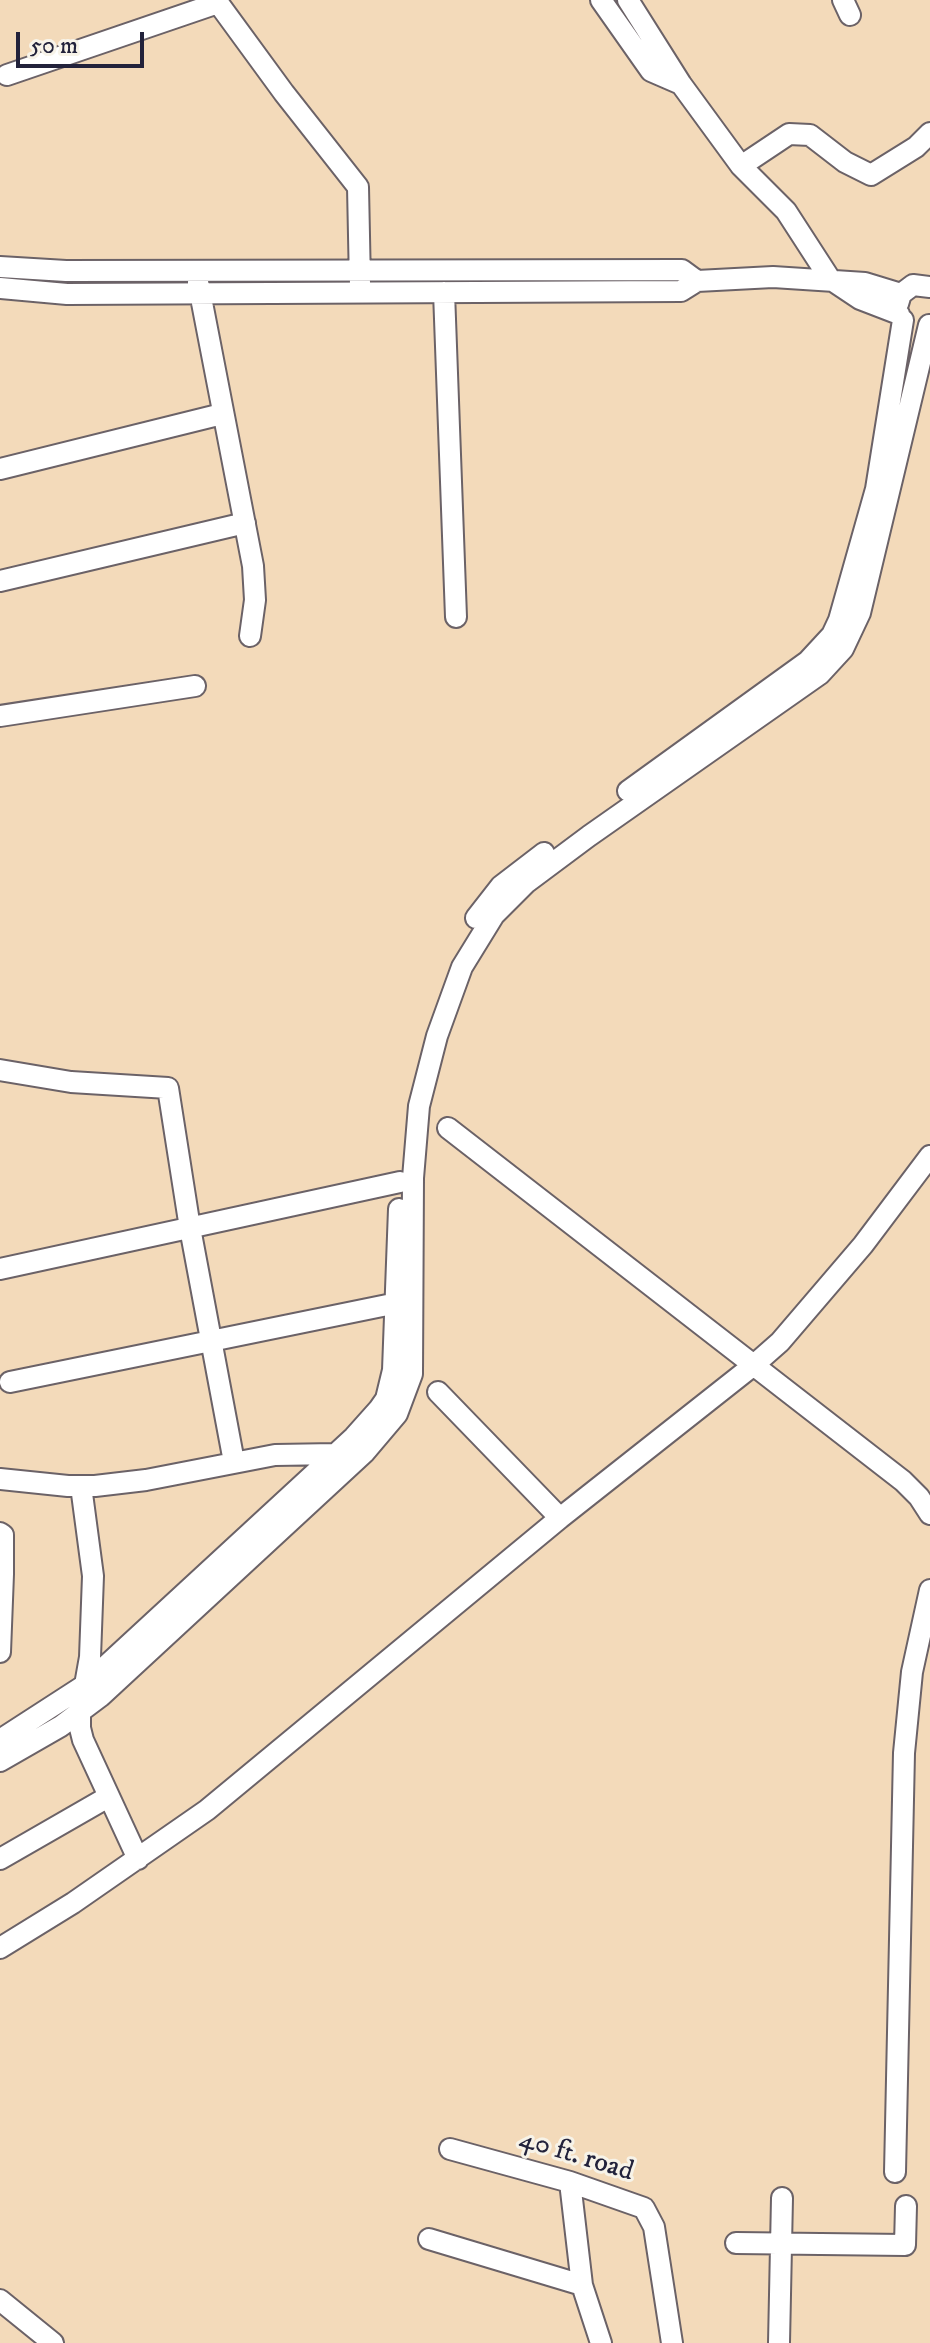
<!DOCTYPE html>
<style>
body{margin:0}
#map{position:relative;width:930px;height:2343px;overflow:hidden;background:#f3daba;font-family:"IM FELL DW Pica",serif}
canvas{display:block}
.scale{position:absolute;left:16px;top:32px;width:128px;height:36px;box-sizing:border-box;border:4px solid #22223b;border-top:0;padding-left:10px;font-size:24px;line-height:28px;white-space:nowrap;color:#22223b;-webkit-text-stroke:6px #f7f3e8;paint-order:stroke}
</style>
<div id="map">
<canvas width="930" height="2343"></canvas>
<div class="scale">50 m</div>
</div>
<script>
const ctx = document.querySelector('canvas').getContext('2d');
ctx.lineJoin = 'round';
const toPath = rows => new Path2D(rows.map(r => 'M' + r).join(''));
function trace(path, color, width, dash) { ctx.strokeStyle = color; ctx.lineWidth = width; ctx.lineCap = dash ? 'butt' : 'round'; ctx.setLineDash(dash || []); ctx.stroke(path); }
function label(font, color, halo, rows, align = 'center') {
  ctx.font = font + ' "IM FELL DW Pica",serif'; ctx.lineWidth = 6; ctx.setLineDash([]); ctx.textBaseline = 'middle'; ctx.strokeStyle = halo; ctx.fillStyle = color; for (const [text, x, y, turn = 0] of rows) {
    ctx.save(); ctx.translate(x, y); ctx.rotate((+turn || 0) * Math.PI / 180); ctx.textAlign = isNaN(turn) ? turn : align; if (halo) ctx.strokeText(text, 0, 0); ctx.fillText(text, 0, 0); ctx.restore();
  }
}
const minor = toPath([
 [216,0,284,93,358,187,360,284],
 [601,0,651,71,681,84],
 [628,0,681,84,741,166,786,211,830,279,860,299,899,314],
 [843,0,850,15],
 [7,75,218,3],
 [741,166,789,134,810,135,845,162,871,175,916,147,930,133],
 [0,267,66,271,682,270,697,281],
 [198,282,253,566,255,600,250,636],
 [0,288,67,294,681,291,697,281,773,277,865,283,901,294],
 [444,292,456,617],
 [898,304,901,294,913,285,930,287],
 [0,469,222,414],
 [0,581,245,523],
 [0,716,195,686],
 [628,791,808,661,832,635,839,620,876,489,903,320],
 [476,918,501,886,544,853],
 [0,1070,71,1082,168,1088,190,1228,234,1462],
 [448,1128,903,1481,919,1497,930,1514],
 [0,1269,400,1182],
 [10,1382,397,1303],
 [438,1392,560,1518],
 [0,1479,68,1486,95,1486,146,1480,275,1455,336,1454],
 [81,1486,93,1576,90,1657,80,1713,80,1728,83,1740,138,1859],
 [0,1533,3,1535,3,1574,0,1652],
 [0,1740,85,1685,354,1437,379,1409,386,1399,393,1370,399,1209],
 [0,1761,61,1726,101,1696,364,1453,397,1414,412,1374,413,1178,419,1106,437,1036,462,967,494,915,526,883,589,836,820,674,843,649,860,613,929,325],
 [0,1859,108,1797],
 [0,1948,73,1903,207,1810,560,1518,755,1364,780,1342,863,1245,930,1156],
 [450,2149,570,2182,644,2208,654,2227,672,2343],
 [895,2172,904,1753,912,1672,930,1590],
 [570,2182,582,2285,601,2343],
 [429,2239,582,2285],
 [736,2243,905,2245,906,2206],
 [0,2300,53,2343],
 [779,2343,782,2198]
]);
trace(minor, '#6b6267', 24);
trace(minor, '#fff', 20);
label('28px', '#22223b', '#f7f3e8', [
 ["40 ft. road",576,2157,17]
]);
</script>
